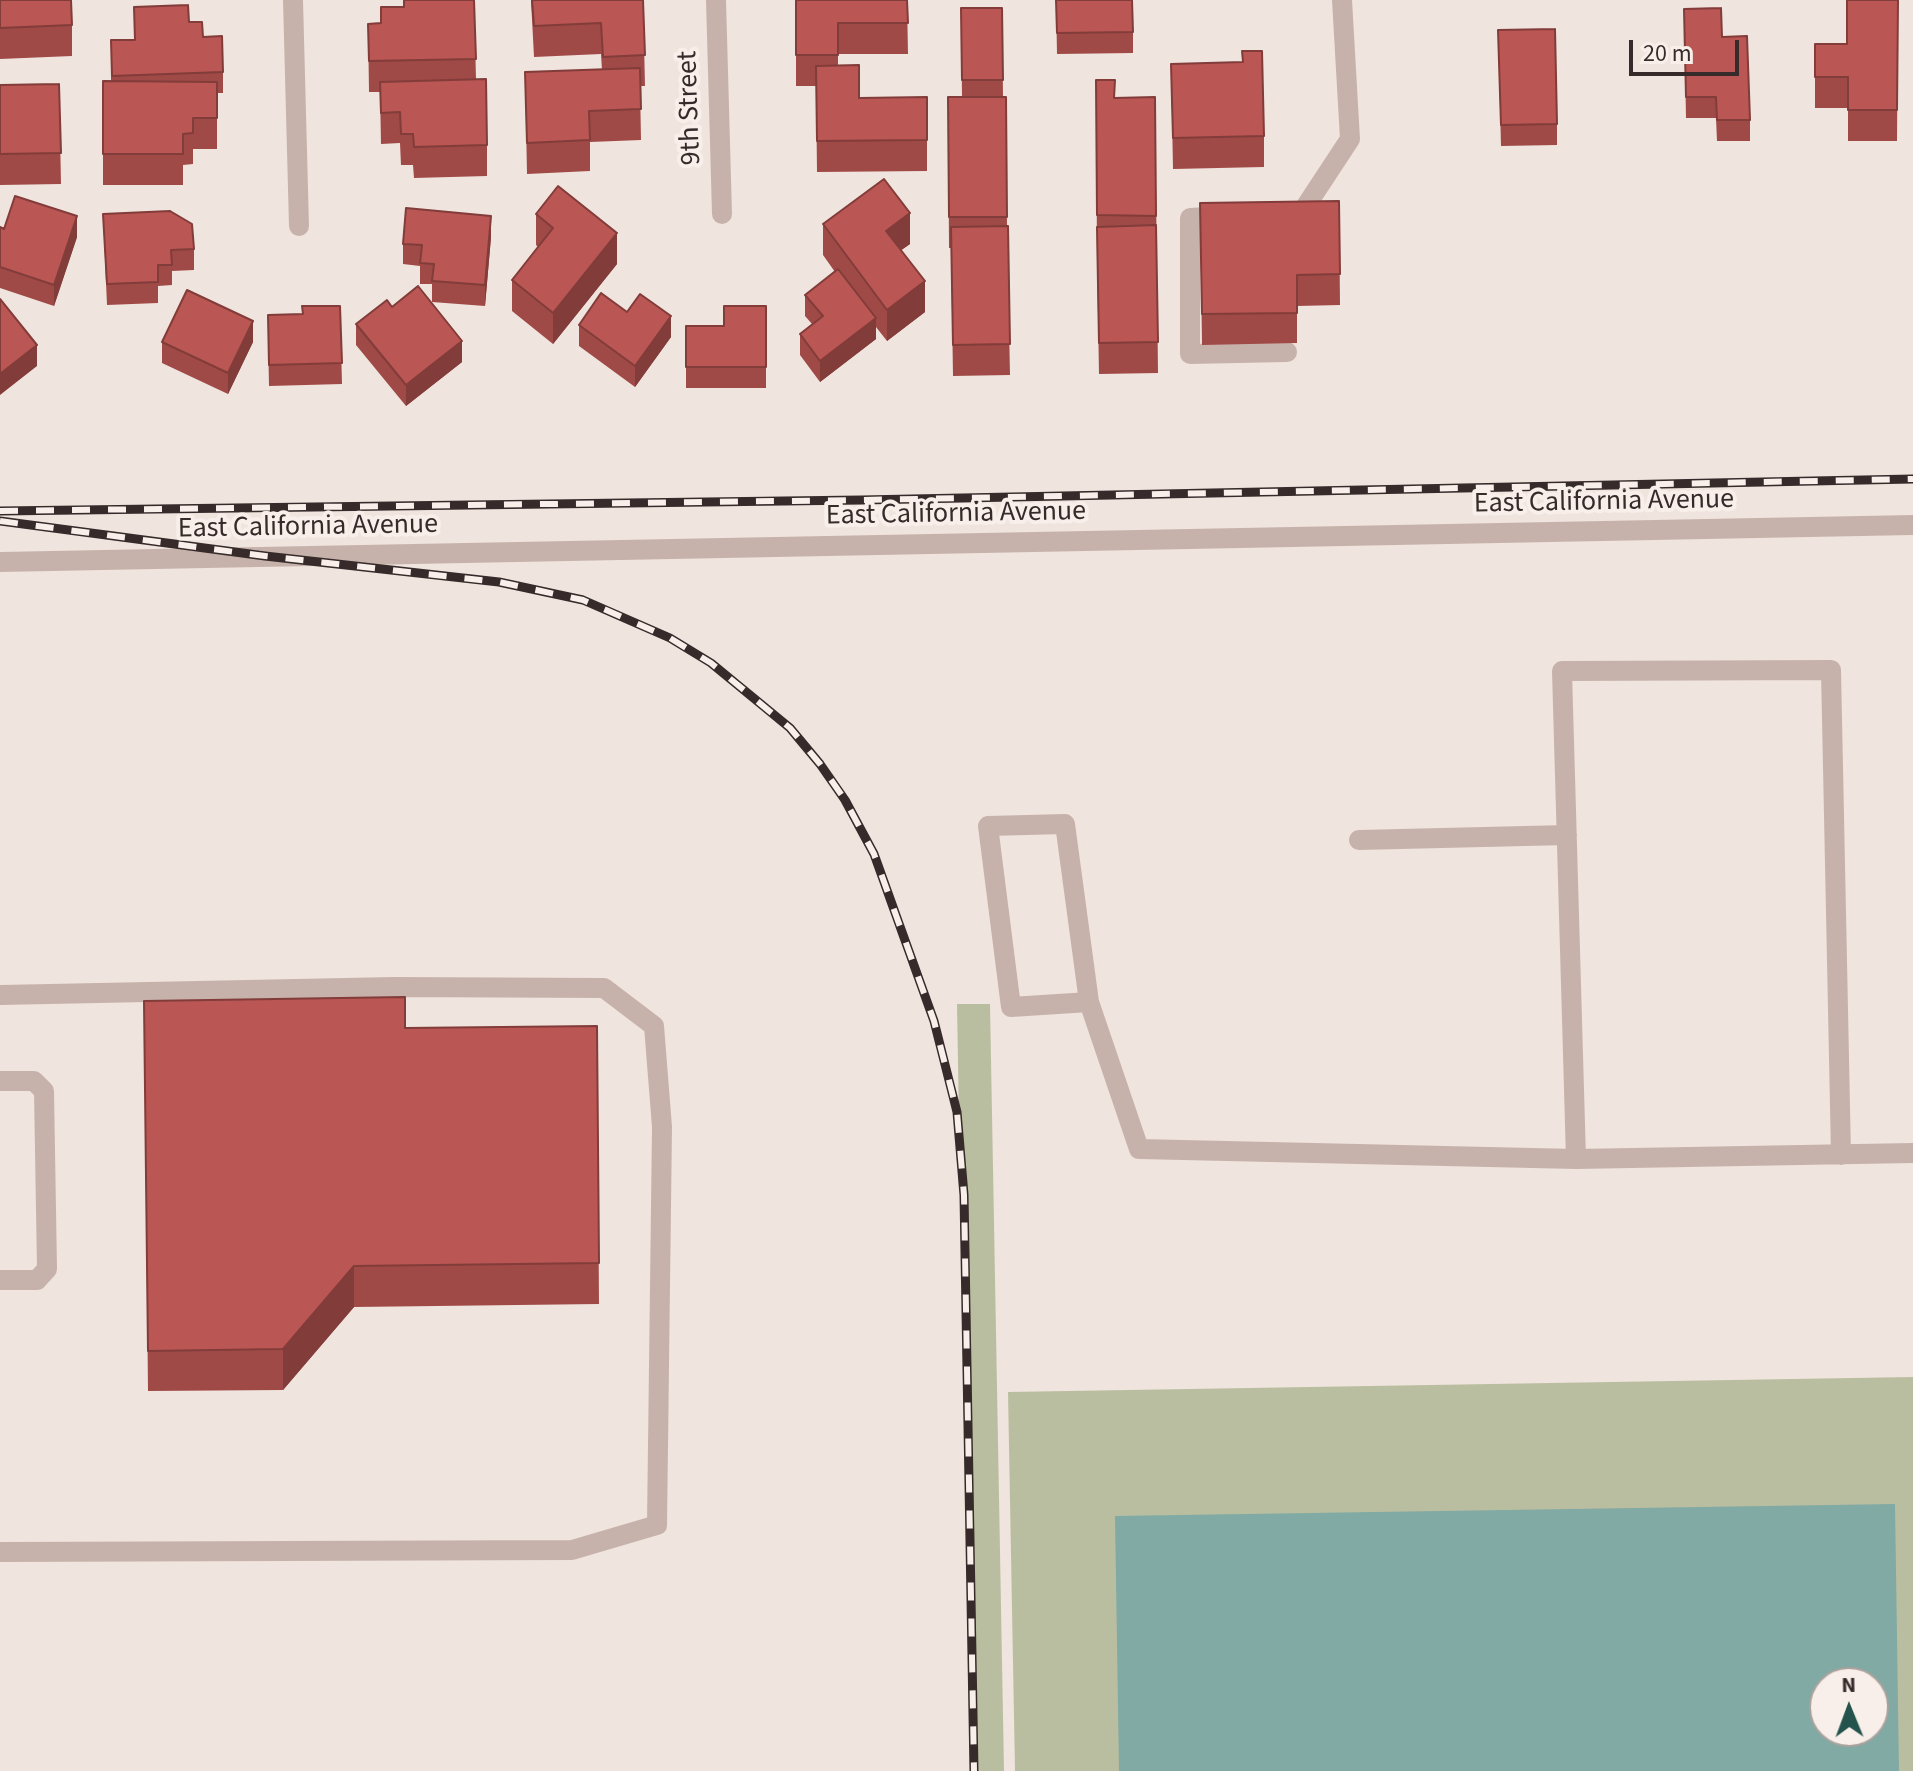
<!DOCTYPE html>
<style>
body{margin:0}
#map{position:relative;width:1913px;height:1771px;overflow:hidden;background:#f0e4de;font-family:"Source Sans 3",sans-serif}
canvas{display:block}
.north{position:absolute;left:1809px;top:1667px;width:80px;height:80px;box-sizing:border-box;background:#f8efea;border:2px solid #aaa19d;border-radius:50%;rotate:359deg;font-size:22px;font-weight:700;line-height:32px;text-align:center;color:#362b2a}
.north::after{content:'';display:block;margin:auto;width:28px;height:36px;background:#23534c;clip-path:polygon(50% 0,100% 100%,50% 72%,0 100%)}
.scale{position:absolute;left:1629px;top:40px;width:110px;height:36px;box-sizing:border-box;border:4px solid #362b2a;border-top:0;padding-left:10px;font-size:24px;line-height:28px;white-space:nowrap;color:#362b2a;-webkit-text-stroke:6px #f8efea;paint-order:stroke}
</style>
<div id="map">
<canvas width="1913" height="1771"></canvas>
<div class="north">N</div>
<div class="scale">20 m</div>
</div>
<script>
const ctx = document.querySelector('canvas').getContext('2d');
ctx.lineJoin = 'round';
function paint(path, color) { ctx.fillStyle = color; ctx.fill(path, 'evenodd'); }
const toPath = rows => new Path2D(rows.map(r => 'M' + r).join(''));
function trace(path, color, width, dash) { ctx.strokeStyle = color; ctx.lineWidth = width; ctx.lineCap = dash ? 'butt' : 'round'; ctx.setLineDash(dash || []); ctx.stroke(path); }
function label(font, color, halo, rows, align = 'center') {
  ctx.font = font + ' "Source Sans 3",sans-serif'; ctx.lineWidth = 8; ctx.setLineDash([]); ctx.textBaseline = 'middle'; ctx.strokeStyle = halo; ctx.fillStyle = color; for (const [text, x, y, turn = 0] of rows) {
    ctx.save(); ctx.translate(x, y); ctx.rotate((+turn || 0) * Math.PI / 180); ctx.textAlign = isNaN(turn) ? turn : align; if (halo) ctx.strokeText(text, 0, 0); ctx.fillText(text, 0, 0); ctx.restore();
  }
}
paint(toPath([
 [957,1004,990,1004,1004,1771,970,1771],
 [1913,1377,1913,1771,1015,1771,1008,1392],
 [1825,1683,1873,1683,1873,1731,1825,1731]
]), '#babea0');
paint(toPath([
 [1895,1504,1899,1771,1119,1771,1115,1516],
 [1825,1683,1873,1683,1873,1731,1825,1731]
]), '#80aaa3');
trace(toPath([
 [293,0,299,226],
 [716,0,722,214],
 [1288,213,1302,212,1350,139,1342,0],
 [1225,216,1190,218,1190,354,1287,352],
 [0,562,1913,525],
 [1359,840,1567,835],
 [0,995,394,987,604,988,654,1026,662,1127,657,1525,572,1550,0,1552],
 [1089,1002,1011,1007,988,826,1065,824,1089,1002,1139,1149,1576,1159,1913,1153],
 [0,1081,34,1081,44,1091,47,1269,37,1280,0,1280],
 [1576,1159,1562,671,1831,670,1841,1155]
]), '#c7b2ab', 20);
const rail = toPath([
 [0,511,862,500,1913,479],
 [0,521,265,556,499,582,583,600,670,638,711,663,790,728,820,764,845,800,874,854,934,1021,957,1112,964,1195,974,1771]
]);
trace(rail, '#362b2a', 9);
trace(rail, '#f8efea', 6, [18]);
paint(toPath([
 [0,0,72,25,72,56,0,59,0,85,59,84,61,184,0,185],
 [404,0,474,0,476,79,487,145,487,176,414,178,413,165,401,165,400,143,381,144,380,92,369,92,368,24,381,23,404,7],
 [531,0,643,0,645,86,640,86,641,140,590,142,590,171,527,174,525,72,602,70,601,54,534,57],
 [796,0,907,0,908,54,838,54,838,66,859,98,927,97,927,171,817,172,816,86,796,86],
 [1056,0,1133,32,1133,53,1057,54],
 [1898,0,1897,141,1848,141,1848,108,1815,108,1815,44,1847,44],
 [134,7,189,22,203,37,223,72,223,93,217,93,217,149,193,149,193,164,183,165,183,185,103,185,103,81,111,81,111,40,134,40],
 [961,8,1002,8,1003,97,1006,97,1007,226,1010,375,953,376,951,248,949,248,948,97,962,97],
 [1684,9,1722,37,1750,120,1750,141,1717,141,1716,118,1686,118],
 [1498,30,1557,124,1557,145,1501,146],
 [1171,64,1264,136,1264,167,1173,169],
 [1096,80,1115,98,1155,97,1158,373,1099,374,1097,258],
 [1339,201,1340,305,1297,306,1297,343,1202,345,1200,203],
 [103,214,194,249,194,270,172,271,172,285,158,286,158,303,107,305],
 [536,214,617,264,553,344,512,311,512,280,538,247,536,245],
 [823,224,910,244,901,250,925,312,887,341,876,327,876,339,820,382,800,355,800,334,812,324,805,316,805,295,835,272,823,255],
 [0,227,77,237,54,306,0,288],
 [491,237,485,306,432,302,432,284,420,284,420,266,403,264,403,244],
 [340,306,342,384,269,386,268,336,303,314],
 [766,306,766,388,686,388,686,326,724,326],
 [392,307,462,362,406,406,356,345,356,324],
 [627,312,671,337,635,387,579,346,579,325],
 [162,342,253,342,228,394,162,363],
 [144,1001,405,1028,597,1026,599,1304,354,1307,283,1390,148,1391]
]), '#a04a47');
paint(toPath([
 [910,213,910,244,886,261,886,231],
 [77,216,77,237,54,306,54,285],
 [491,216,491,237,485,306,485,285],
 [617,233,617,264,553,344,553,313],
 [925,281,925,312,887,341,887,310],
 [671,316,671,337,635,387,635,366],
 [876,318,876,339,820,382,820,361],
 [253,321,253,342,228,394,228,373],
 [462,341,462,362,406,406,406,385],
 [37,345,37,366,0,395,0,374],
 [354,1266,354,1307,283,1390,283,1349]
]), '#823c3a');
const building = toPath([
 [0,0,71,0,72,25,0,28,0,0],
 [404,0,474,0,476,59,369,61,368,24,381,23,381,7,404,7,404,0],
 [532,0,643,0,645,55,603,57,601,23,534,26,532,0],
 [796,0,907,0,908,23,838,23,838,55,796,55,796,0],
 [1056,0,1132,0,1133,32,1057,33,1056,0],
 [1847,0,1898,0,1897,110,1848,110,1848,77,1815,77,1815,44,1847,44,1847,0],
 [188,5,189,22,202,22,203,37,222,36,223,72,112,76,111,40,135,40,134,7,188,5],
 [961,8,1002,8,1003,80,962,80,961,8],
 [1721,8,1722,37,1747,36,1750,120,1717,120,1716,97,1686,97,1684,9,1721,8],
 [1555,29,1557,124,1501,125,1498,30,1555,29],
 [1242,51,1262,51,1264,136,1173,138,1171,64,1243,62,1242,51],
 [859,65,859,98,927,97,927,140,817,141,816,66,859,65],
 [640,68,641,109,589,111,590,140,527,143,525,72,640,68],
 [486,79,487,145,414,147,413,134,401,134,400,112,381,113,380,82,486,79],
 [1096,80,1115,80,1114,98,1155,97,1156,216,1097,215,1096,80],
 [103,81,217,82,217,118,193,118,193,133,183,134,183,154,103,154,103,81],
 [59,84,61,153,0,154,0,85,59,84],
 [948,97,1006,97,1007,217,949,217,948,97],
 [884,179,910,213,886,231,925,281,887,310,823,224,884,179],
 [558,186,617,233,553,313,512,280,553,228,536,214,558,186],
 [15,196,77,216,54,285,0,267,0,227,4,229,15,196],
 [1339,201,1340,274,1297,275,1297,313,1202,314,1200,203,1339,201],
 [406,208,491,216,485,285,432,281,434,264,420,263,422,245,403,244,406,208],
 [170,211,192,224,194,249,171,250,172,265,158,265,158,282,107,284,103,214,170,211],
 [1156,225,1158,342,1099,343,1097,227,1156,225],
 [1008,226,1010,344,953,345,951,227,1008,226],
 [838,269,876,318,820,361,800,334,823,316,805,295,838,269],
 [418,286,462,341,406,385,356,324,387,300,392,307,418,286],
 [187,290,253,321,228,373,162,342,187,290],
 [601,293,627,312,640,294,671,316,635,366,579,325,601,293],
 [0,299,37,345,0,374,0,299],
 [302,306,340,306,342,363,269,365,268,315,303,314,302,306],
 [724,306,766,306,766,367,686,367,686,326,724,326,724,306],
 [405,997,405,1028,597,1026,599,1263,354,1266,283,1349,148,1351,144,1001,405,997]
]);
paint(building, '#ba5653');
trace(building, '#823c3a', 2);
label('28px', '#362b2a', '#f8efea', [
 ["9th Street",691,108,-92],
 ["East California Avenue",1604,503,-1],
 ["East California Avenue",956,515,-1],
 ["East California Avenue",308,528,-1]
]);
</script>
